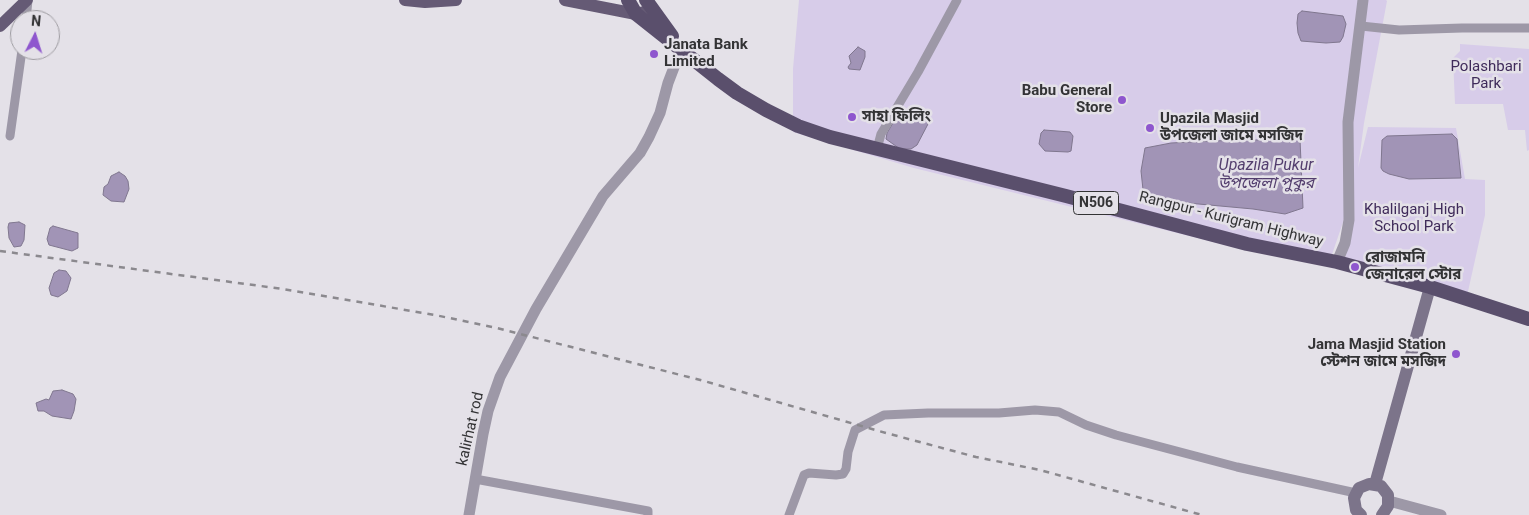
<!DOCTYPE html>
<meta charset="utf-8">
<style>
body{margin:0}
#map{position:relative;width:1529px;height:515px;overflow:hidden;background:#e4e1e8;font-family:Roboto,sans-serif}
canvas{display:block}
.north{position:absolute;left:10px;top:10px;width:50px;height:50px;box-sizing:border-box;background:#e4e1e8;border:1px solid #9d9ba0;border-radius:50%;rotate:5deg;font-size:14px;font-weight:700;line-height:20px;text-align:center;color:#333335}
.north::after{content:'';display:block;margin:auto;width:18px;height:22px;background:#8e56ce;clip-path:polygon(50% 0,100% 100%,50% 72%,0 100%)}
</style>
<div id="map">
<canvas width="1529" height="515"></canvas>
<div class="north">N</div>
</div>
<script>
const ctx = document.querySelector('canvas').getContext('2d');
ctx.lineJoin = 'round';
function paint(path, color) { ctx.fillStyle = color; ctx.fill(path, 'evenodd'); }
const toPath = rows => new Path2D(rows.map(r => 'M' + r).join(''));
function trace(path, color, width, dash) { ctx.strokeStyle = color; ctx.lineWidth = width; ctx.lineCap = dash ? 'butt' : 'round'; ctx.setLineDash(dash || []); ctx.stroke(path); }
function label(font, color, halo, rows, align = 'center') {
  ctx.font = font + ' Roboto,"Noto Sans Bengali",sans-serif'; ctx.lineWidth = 5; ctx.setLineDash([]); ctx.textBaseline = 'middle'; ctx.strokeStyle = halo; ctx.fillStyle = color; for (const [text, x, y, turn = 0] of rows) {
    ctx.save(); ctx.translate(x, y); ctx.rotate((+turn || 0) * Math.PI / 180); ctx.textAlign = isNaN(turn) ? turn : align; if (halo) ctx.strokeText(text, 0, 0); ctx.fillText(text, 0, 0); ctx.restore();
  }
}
paint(toPath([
 [799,0,1386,0,1387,1,1364,123,1358,168,1368,127,1456,128,1465,179,1485,180,1485,215,1467,296,1344,269,1351,199,1328,266,1246,250,914,168,793,132,793,69],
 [1460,44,1529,49,1529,150,1527,151,1525,130,1508,130,1503,104,1455,104,1453,58,1460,51]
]), '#d7cce9');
const water = toPath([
 [1302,11,1343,16,1346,24,1343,37,1340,42,1326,43,1301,41,1298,33,1297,23,1298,14,1302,11],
 [858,47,865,51,865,57,860,70,849,69,848,67,851,63,849,56,858,47],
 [903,111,912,112,926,120,928,124,917,145,911,149,900,149,886,139,887,133,899,113,903,111],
 [1044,130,1070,132,1073,136,1071,151,1068,152,1045,151,1039,144,1041,133,1044,130],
 [1452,134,1457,139,1461,178,1409,179,1389,174,1383,171,1381,168,1382,140,1387,136,1452,134],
 [1300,139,1303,208,1285,214,1253,209,1144,199,1141,171,1145,148,1171,143,1209,141,1300,139],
 [119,172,125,176,128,181,129,189,124,202,111,201,103,195,104,187,108,184,111,176,119,172],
 [19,222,25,225,24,240,21,246,14,247,9,238,8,227,9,223,19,222],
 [53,226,78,233,78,248,72,251,49,245,47,239,50,228,53,226],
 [59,270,66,271,71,278,67,291,58,297,51,295,49,288,54,273,59,270],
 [62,390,73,394,76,399,74,411,71,419,52,416,44,411,38,411,36,403,46,399,49,400,53,391,62,390]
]);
paint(water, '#a194b6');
trace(water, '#80778f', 1);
trace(toPath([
 [26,20,28,0],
 [1361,26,1399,30,1462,28,1529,28],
 [10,136,22,50],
 [877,149,881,134,918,72,957,0],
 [475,479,648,511,648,515],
 [789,515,804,475,809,473,836,475,843,474,846,469,848,452,855,430,884,415,928,413,999,413,1035,410,1059,412,1086,425,1116,435,1237,467,1356,493]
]), '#9d98a7', 9);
trace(toPath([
 [1337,262,1345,243,1349,220,1348,122,1363,0],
 [1389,501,1441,515],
 [469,515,483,434,488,411,500,377,536,309,603,196,640,153,649,137,660,113,668,83,681,49]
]), '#9d98a7', 11);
trace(toPath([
 [1375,484,1430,287],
 [1361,515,1356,510,1354,498,1359,488,1369,484,1381,486,1388,495,1388,506,1382,515]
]), '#7c748a', 12);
trace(toPath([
 [405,0,425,2,456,0],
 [565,0,636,14,644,12],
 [0,26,27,0]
]), '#655a75', 12);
trace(toPath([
 [628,0,636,14,718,79,737,93,766,110,798,126,830,137,1066,196,1247,244,1337,262,1430,287,1529,319],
 [646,0,672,36]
]), '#5a4f6c', 14);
trace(toPath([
 [0,251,283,289,435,315,497,328,704,381,886,433,976,457,1040,470,1202,515]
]), '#8b898e', 2.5, [6, 6]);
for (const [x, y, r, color] of [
 [654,54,5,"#8e56ce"],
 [1122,100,5,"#8e56ce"],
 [852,117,5,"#8e56ce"],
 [1150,128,5,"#8e56ce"],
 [1355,267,5,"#8e56ce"],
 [1456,354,5,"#8e56ce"]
]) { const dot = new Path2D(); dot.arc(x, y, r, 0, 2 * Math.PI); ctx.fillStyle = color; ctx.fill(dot); trace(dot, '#e4e1e8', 2); }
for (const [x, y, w] of [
 [1096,203,45]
]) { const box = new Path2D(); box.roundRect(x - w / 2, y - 11.5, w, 23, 4); ctx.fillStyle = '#e4e1e8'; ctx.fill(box); trace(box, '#333335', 1); }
label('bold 14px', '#333335', null, [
 ["N506",1096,203]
]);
label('bold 15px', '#333335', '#e4e1e8', [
 ["Janata Bank",664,45],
 ["Limited",664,62],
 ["Babu General",1112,91,"right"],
 ["Store",1112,108,"right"],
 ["সাহা ফিলিং",862,117],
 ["Upazila Masjid",1160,119],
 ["উপজেলা জামে মসজিদ",1160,136],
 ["রোজামনি",1365,258],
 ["জেনারেল স্টোর",1365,275],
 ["Jama Masjid Station",1446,345,"right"],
 ["স্টেশন জামে মসজিদ",1446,362,"right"]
], 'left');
label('15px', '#3f2b5a', '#e4e1e8', [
 ["Polashbari",1486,67],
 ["Park",1486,84],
 ["Khalilganj High",1414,210],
 ["School Park",1414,227]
]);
label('15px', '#333335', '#e4e1e8', [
 ["Rangpur - Kurigram Highway",1231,220,14],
 ["kalirhat rod",471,429,-77]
]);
label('italic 16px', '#533e6e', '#e4e1e8', [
 ["Upazila Pukur",1266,166],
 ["উপজেলা পুকুর",1266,184]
]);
</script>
